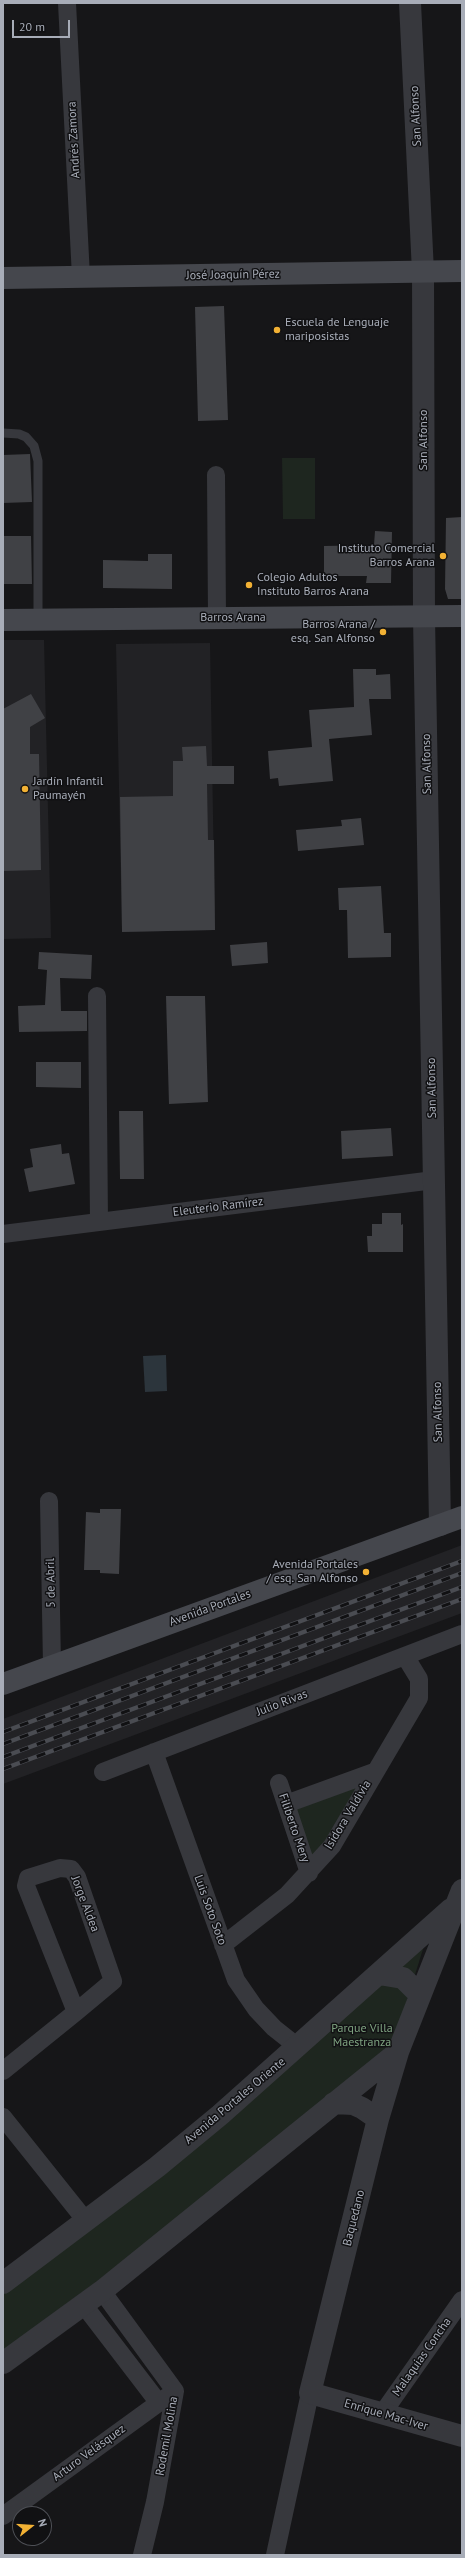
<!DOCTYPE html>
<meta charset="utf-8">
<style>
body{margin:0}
#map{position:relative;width:465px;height:2558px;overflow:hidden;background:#161618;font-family:"PT Sans",sans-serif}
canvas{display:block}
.frame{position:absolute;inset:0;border:4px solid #a8adb8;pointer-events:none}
.north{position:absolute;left:12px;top:2506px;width:40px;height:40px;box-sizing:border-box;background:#111113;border:1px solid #4d4f55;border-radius:50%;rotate:73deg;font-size:11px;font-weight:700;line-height:16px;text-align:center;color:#a8adb8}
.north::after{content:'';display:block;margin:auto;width:14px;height:18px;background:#f2b134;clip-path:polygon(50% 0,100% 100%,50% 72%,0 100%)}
.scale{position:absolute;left:12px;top:20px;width:58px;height:18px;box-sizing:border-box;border:2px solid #a8adb8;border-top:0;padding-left:5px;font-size:12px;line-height:14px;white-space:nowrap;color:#a8adb8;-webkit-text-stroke:3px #111113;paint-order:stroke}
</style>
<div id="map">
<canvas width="465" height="2558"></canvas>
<div class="frame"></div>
<div class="north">N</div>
<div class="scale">20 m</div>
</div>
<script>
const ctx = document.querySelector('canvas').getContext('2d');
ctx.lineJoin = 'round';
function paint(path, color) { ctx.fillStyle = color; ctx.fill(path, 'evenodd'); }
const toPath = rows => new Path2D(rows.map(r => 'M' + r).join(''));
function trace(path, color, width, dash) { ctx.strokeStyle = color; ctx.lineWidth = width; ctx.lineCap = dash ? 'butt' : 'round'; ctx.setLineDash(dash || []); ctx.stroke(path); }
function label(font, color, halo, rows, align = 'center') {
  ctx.font = font + ' "PT Sans",sans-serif'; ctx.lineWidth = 3; ctx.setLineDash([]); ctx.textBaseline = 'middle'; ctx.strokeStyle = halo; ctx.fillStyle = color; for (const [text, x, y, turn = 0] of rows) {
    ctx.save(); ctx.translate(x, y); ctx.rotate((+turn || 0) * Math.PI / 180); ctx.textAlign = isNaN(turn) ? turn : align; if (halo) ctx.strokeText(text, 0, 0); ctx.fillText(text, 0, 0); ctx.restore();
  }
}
paint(toPath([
 [3,640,44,640,51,938,3,939],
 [210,643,215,930,122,932,116,644],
 [462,1545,462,1613,3,1784,3,1719]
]), '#222225');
paint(toPath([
 [282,458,315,458,315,519,283,519],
 [363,1779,312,1863,292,1807],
 [424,1946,391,2051,201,2204,3,2351,3,2287]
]), '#1e261f');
paint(toPath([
 [166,1355,167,1391,145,1392,143,1356]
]), '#2c353c');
paint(toPath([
 [224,306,228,420,198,421,195,307],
 [30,454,32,502,3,503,3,455],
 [462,517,462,599,448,599,445,589,446,518],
 [375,531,392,532,391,583,366,583,367,576,324,576,324,546,374,545],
 [3,536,31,536,32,584,3,584],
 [148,554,172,554,172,589,103,588,103,560,148,561],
 [353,669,376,669,376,675,390,674,391,699,369,699,372,735,329,739,333,781,279,786,278,778,270,779,268,751,312,747,309,710,354,707],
 [31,694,45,718,30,727,30,754,39,754,41,870,3,871,3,709],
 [206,746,207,766,234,766,234,784,207,784,208,840,214,840,215,930,122,932,120,797,173,796,173,761,183,761,182,747],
 [361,818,364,845,298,851,296,830,342,826,341,820],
 [381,886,384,933,391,933,391,957,348,958,347,910,339,910,338,888],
 [267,942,268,963,232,966,230,945],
 [39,952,92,955,91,979,60,978,61,1011,87,1011,87,1031,19,1032,18,1006,45,1005,47,970,38,969],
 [166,996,205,996,208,1102,169,1104],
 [36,1062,81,1062,81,1088,36,1087],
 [119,1111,143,1111,144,1179,120,1179],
 [391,1128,393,1156,342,1159,341,1131],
 [61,1144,62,1154,69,1153,75,1184,29,1192,24,1169,33,1167,30,1149],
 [382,1213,401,1213,401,1225,403,1224,403,1252,368,1252,367,1236,372,1236,372,1224,382,1224],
 [100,1509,121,1509,119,1574,100,1573,100,1570,84,1570,86,1512,100,1513]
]), '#404145');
trace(toPath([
 [3,433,19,434,26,437,34,446,38,461,38,620]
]), '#37383d', 9);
trace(toPath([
 [67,3,81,277],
 [216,475,217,618],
 [97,996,99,1222],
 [3,1234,434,1180],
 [49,1501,52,1665],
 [154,1752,236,1980,256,2009,274,2028,298,2047],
 [103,1772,462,1634],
 [279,1783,309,1873],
 [286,1804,374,1772],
 [223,1945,287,1895,332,1846,419,1698,419,1679,405,1656],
 [3,2071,76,2012,113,1981,77,1877,71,1869,60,1868,28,1878,26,1886,76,2012],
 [3,2117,86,2221],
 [102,2291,175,2391,155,2502,142,2555],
 [83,2304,158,2402],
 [382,2414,462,2300],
 [3,2516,175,2391],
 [275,2555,310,2393]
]), '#37383d', 18);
trace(toPath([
 [410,3,423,272,424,617,440,1525],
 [462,1890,398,2052,378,2119,310,2393,462,2436],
 [379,1974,403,1978,419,1994],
 [334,2103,353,2104,362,2108,378,2119],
 [3,2283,157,2167,220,2115,451,1909],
 [3,2363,102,2291,398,2052]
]), '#37383d', 22);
trace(toPath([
 [3,278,462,271],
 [3,620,462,616],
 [3,1684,462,1517]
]), '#45474d', 22);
const rail = toPath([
 [3,1732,462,1561],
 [3,1744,462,1573],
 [3,1757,462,1587],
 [3,1769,462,1599]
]);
trace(rail, '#4a4c52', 4.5);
trace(rail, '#111113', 3, [9]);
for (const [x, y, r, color] of [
 [277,330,4,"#f2b134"],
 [443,556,4,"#f2b134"],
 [249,585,4,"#f2b134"],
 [383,632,4,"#f2b134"],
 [25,789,4,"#f2b134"],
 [366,1572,4,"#f2b134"]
]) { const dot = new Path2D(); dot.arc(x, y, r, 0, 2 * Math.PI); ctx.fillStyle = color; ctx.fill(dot); trace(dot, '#111113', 1.5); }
label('12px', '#a8adb8', '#111113', [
 ["San Alfonso",416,116,-93],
 ["Andrés Zamora",74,140,-93],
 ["José Joaquín Pérez",233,275,-1],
 ["San Alfonso",424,440,-90],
 ["Barros Arana",233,618],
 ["San Alfonso",427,764,-91],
 ["San Alfonso",432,1088,-91],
 ["Eleuterio Ramírez",218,1207,-7],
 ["San Alfonso",438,1412,-91],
 ["5 de Abril",51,1583,-91],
 ["Avenida Portales",210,1608,-20],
 ["Julio Rivas",282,1703,-21],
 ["Isidora Valdivia",348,1815,-59],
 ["Filiberto Mery",294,1828,71],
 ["Jorge Aldea",85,1904,69],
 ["Luis Soto Soto",210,1910,70],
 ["Avenida Portales Oriente",235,2101,-40],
 ["Baquedano",354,2218,-76],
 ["Malaquias Concha",422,2357,-55],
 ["Enrique Mac-Iver",386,2415,16],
 ["Rodemil Molina",167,2436,-80],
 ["Arturo Velásquez",89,2453,-36]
]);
label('12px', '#a8adb8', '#111113', [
 ["Escuela de Lenguaje",285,323],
 ["mariposistas",285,337],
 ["Instituto Comercial",435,549,"right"],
 ["Barros Arana",435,563,"right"],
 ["Colegio Adultos",257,578],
 ["Instituto Barros Arana",257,592],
 ["Barros Arana /",375,625,"right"],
 ["esq. San Alfonso",375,639,"right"],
 ["Jardín Infantil",33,782],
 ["Paumayén",33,796],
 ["Avenida Portales",358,1565,"right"],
 ["/ esq. San Alfonso",358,1579,"right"]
], 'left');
label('12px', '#7fa381', '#111113', [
 ["Parque Villa",362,2029],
 ["Maestranza",362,2043]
]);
</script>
